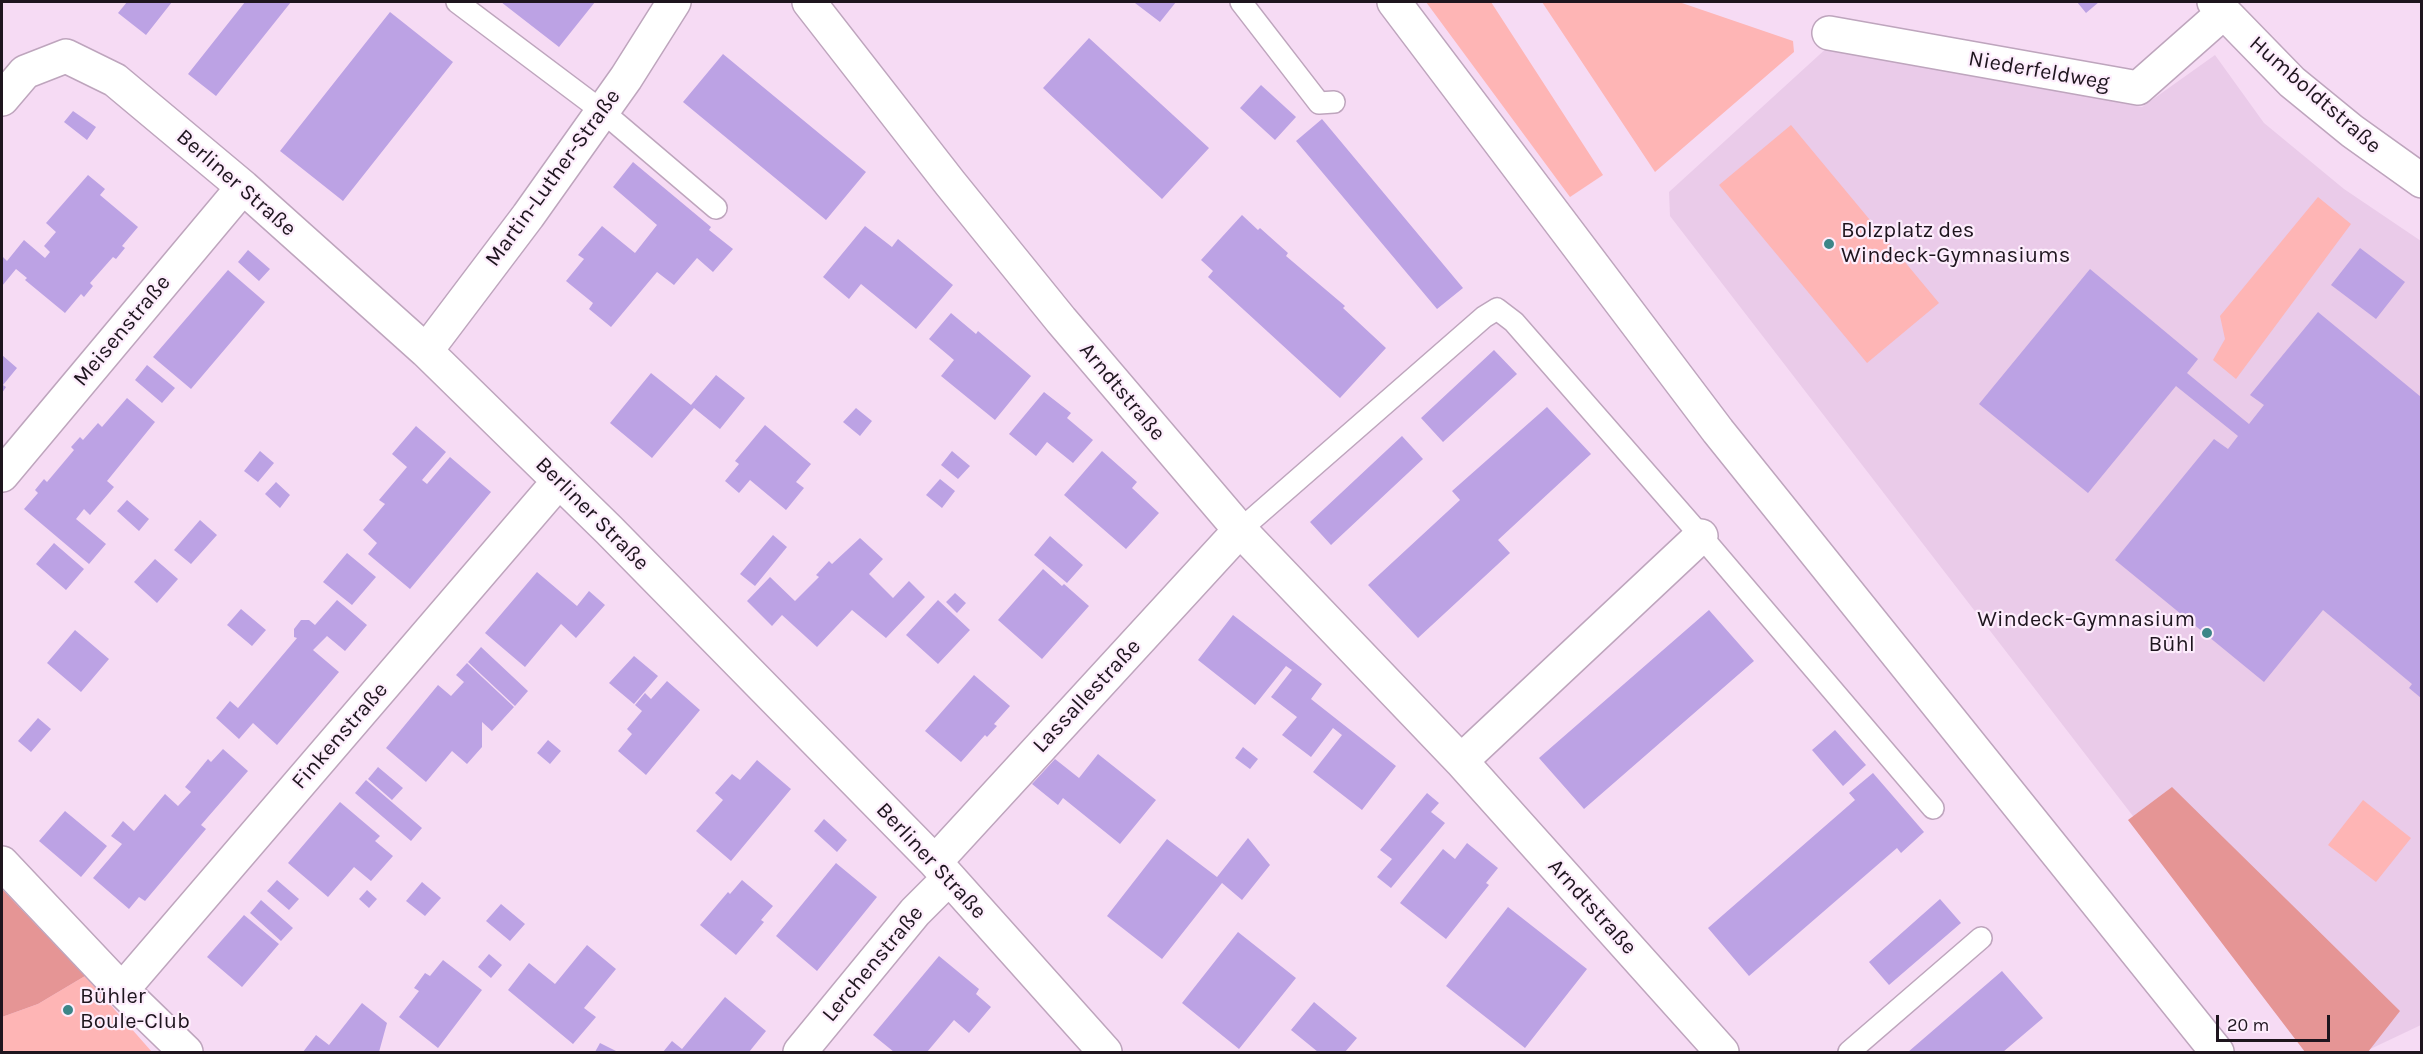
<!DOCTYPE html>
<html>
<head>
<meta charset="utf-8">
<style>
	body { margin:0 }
	#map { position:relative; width:2423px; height:1054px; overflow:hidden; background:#f6dbf4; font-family:Karla,sans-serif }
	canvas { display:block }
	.frame { position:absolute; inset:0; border:3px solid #1e151e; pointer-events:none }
	.scale { position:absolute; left:2216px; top:1015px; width:114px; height:27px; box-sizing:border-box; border:3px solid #1e151e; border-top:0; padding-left:8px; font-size:18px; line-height:21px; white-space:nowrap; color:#1e151e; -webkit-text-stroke:4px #fdedfc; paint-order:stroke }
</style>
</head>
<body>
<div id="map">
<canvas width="2423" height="1054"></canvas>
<div class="frame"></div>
<div class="scale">20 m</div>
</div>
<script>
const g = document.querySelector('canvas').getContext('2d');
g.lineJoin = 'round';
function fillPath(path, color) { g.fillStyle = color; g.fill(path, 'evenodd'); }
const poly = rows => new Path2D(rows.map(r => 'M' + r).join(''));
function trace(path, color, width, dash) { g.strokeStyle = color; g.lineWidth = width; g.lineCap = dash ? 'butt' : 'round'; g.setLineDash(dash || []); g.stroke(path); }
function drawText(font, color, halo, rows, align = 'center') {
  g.font = font + ' Karla,sans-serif'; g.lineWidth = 4.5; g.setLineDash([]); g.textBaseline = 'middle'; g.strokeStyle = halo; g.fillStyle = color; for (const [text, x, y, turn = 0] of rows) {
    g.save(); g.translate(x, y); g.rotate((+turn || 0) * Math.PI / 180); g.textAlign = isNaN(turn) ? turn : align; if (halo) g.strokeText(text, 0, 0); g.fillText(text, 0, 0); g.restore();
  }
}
fillPath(poly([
	[1830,45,2142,107,2215,55,2264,123,2344,189,2421,241,2421,1025,2364,1052,2315,1052,1670,216,1669,192]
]), '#eacbe9');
fillPath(poly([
	[1426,2,1491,2,1603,175,1570,197],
	[1542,2,1679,2,1793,41,1794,52,1655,172],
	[1791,125,1939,303,1867,363,1719,185],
	[2318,197,2351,224,2236,379,2213,360,2225,339,2220,316],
	[2363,800,2411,838,2376,882,2328,845],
	[85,976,152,1052,2,1052,2,1017,38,1004]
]), '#feb5b5');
fillPath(poly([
	[2172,787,2400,1011,2368,1052,2305,1052,2128,820],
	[2,889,85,976,38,1004,2,1017]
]), '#e59595');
fillPath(poly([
	[127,2,172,2,146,35,118,13],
	[245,2,291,2,216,96,188,74],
	[501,2,595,2,559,47],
	[1137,2,1176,2,1160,22,1135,3],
	[2077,2,2099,2,2086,13],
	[390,12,453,62,343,201,280,151],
	[1089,38,1209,148,1162,199,1043,88],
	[723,54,866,172,826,220,683,102],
	[1261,85,1296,117,1275,140,1240,108],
	[73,111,96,127,87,140,64,122],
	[1322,119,1463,288,1437,309,1296,141],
	[633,162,711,227,709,230,733,249,713,272,697,258,674,285,657,272,611,327,589,309,593,303,566,281,584,259,578,255,602,226,635,253,657,225,613,187],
	[88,175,105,189,100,195,138,227,122,246,125,248,116,259,113,257,90,283,93,286,84,297,81,294,65,313,25,280,27,278,16,269,2,286,2,256,7,261,24,240,45,258,50,252,44,246,56,232,46,223],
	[1242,215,1258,230,1260,228,1288,253,1286,256,1345,306,1343,308,1386,348,1340,398,1208,277,1213,271,1201,260],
	[865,226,892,247,898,239,953,285,916,329,861,284,849,299,823,277],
	[2360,248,2405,282,2376,319,2331,285],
	[248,250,270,269,259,281,238,262],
	[2090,269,2198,359,2187,373,2249,424,2264,405,2250,395,2318,312,2421,397,2421,698,2409,688,2412,684,2323,610,2264,682,2115,560,2214,439,2228,449,2238,436,2176,386,2088,493,1979,404],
	[228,270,265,302,191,389,153,357],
	[951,313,976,334,978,331,1031,376,995,420,941,376,954,360,929,339],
	[1494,350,1517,374,1443,442,1421,418],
	[2,355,17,368,3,385,6,387,2,393],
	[147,365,175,388,162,403,135,380],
	[651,373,691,405,716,375,745,398,720,429,694,408,652,458,610,423],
	[1044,392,1071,413,1067,418,1093,440,1073,463,1047,442,1036,456,1009,434],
	[127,398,155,422,107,481,114,487,90,515,84,509,76,519,106,544,89,564,24,509,38,493,35,490,44,479,47,482,74,450,71,447,80,437,83,440,98,423,102,427],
	[1547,407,1591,454,1498,540,1510,553,1418,638,1368,585,1460,500,1452,491],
	[856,408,872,421,860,436,843,422],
	[765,425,811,464,796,482,804,488,786,510,750,480,739,493,725,481,739,464,735,461],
	[416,426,446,452,422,480,427,484,450,457,491,492,410,589,368,554,377,543,363,530,385,504,379,500,407,467,392,454],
	[1402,436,1423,459,1331,545,1310,522],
	[260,451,274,463,258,482,244,471],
	[952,451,970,466,958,479,941,465],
	[1102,451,1137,482,1132,488,1159,513,1126,549,1064,495],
	[940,479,955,491,942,508,926,495],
	[276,482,290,495,280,508,265,494],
	[127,500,149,519,139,531,117,511],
	[200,520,217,535,191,564,174,550],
	[773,535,787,547,755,586,740,574],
	[1050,536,1083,565,1067,583,1034,555],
	[860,538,883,559,869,574,893,598,909,581,925,597,886,638,852,610,817,647,782,615,772,626,747,601,770,577,795,601,819,577,816,575,829,561,832,564],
	[54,543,84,569,66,590,36,564],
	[347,553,376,577,352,605,323,582],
	[155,559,178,579,157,603,134,582],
	[1043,569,1062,586,1064,584,1089,606,1042,659,998,620],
	[537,572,577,606,589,591,605,605,576,638,561,624,525,667,485,633],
	[955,593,966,603,957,613,946,602],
	[337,600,367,625,345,651,327,636,313,650,339,672,277,745,253,723,239,739,216,718,230,701,238,708,297,638,294,637,294,629,301,620,309,620,315,625],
	[938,600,970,630,938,664,906,635],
	[241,609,266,630,252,646,227,625],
	[1709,610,1754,661,1584,809,1539,758],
	[1233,615,1322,684,1311,699,1396,766,1362,810,1313,772,1342,735,1333,728,1311,757,1282,735,1297,717,1271,697,1292,670,1286,666,1255,705,1198,660],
	[75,630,109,659,81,692,47,663],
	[481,647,528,691,515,706,468,662],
	[634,656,658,676,634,704,609,683],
	[467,663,514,707,492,731,482,722,482,747,467,764,452,751,426,782,386,748,438,685,451,696,464,682,456,675],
	[974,675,1010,706,994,724,997,726,987,737,985,735,961,762,925,731],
	[667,681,700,710,646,775,618,751,632,734,627,729,642,711,635,705,645,693,651,699],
	[38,718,51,729,31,752,18,741],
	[1835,730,1866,765,1843,786,1812,750],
	[548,740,561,751,550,764,537,753],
	[1243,747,1258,759,1250,769,1235,758],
	[223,749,248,771,201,825,206,829,145,901,139,897,129,909,93,878,122,844,111,836,123,821,134,831,165,794,178,806,191,792,185,787,208,759,211,762],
	[1098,754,1156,800,1120,844,1063,798,1058,805,1032,784,1055,759,1079,778],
	[757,760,791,789,731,861,696,831,723,800,715,793,732,774,740,780],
	[378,767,403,788,392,800,368,779],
	[1873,773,1924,832,1901,853,1897,848,1749,976,1708,928,1855,800,1849,793],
	[366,780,422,828,411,841,355,793],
	[1427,793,1439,803,1431,812,1445,823,1391,888,1377,877,1392,859,1380,850],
	[340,802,380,836,375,841,393,856,371,881,354,867,328,897,288,863],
	[65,811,107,846,81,877,39,841],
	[824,819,847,840,837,852,814,831],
	[1248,838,1270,865,1242,900,1222,883,1162,959,1107,916,1167,839,1217,877],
	[1467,843,1498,868,1486,883,1489,885,1446,939,1400,903,1443,849,1455,859],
	[836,863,877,897,817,971,776,936],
	[277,880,299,899,289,910,267,891],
	[742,880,773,906,761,920,764,922,736,955,700,925,728,892,730,894],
	[422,882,441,898,425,916,406,901],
	[367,890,377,899,369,908,359,899],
	[1940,899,1961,923,1889,985,1869,962],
	[261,900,293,928,281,941,250,913],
	[501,904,525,924,510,941,486,921],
	[1508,907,1587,969,1525,1048,1446,986],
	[244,915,279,944,242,987,207,957],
	[1238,932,1296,978,1239,1049,1182,1003],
	[587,945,616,969,584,1008,596,1017,573,1044,508,990,529,963,555,984],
	[489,954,502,965,491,978,478,967],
	[939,956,979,989,976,994,991,1007,969,1033,954,1020,927,1052,894,1052,873,1035],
	[443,960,482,990,438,1048,399,1017,419,991,414,988,425,973,430,976],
	[2002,971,2043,1018,2003,1052,1908,1052],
	[725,997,766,1031,749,1052,663,1052,672,1041,682,1049],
	[1314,1002,1357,1038,1345,1052,1318,1052,1291,1030],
	[362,1003,387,1023,379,1052,303,1052,316,1035,329,1045],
	[600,1043,618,1052,595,1052]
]), '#bca2e4');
const lane = poly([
	[457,2,602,111,716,208],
	[1241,2,1319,103,1334,102],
	[1240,530,1484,317,1497,309,1514,322,1701,536,1933,808],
	[1849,1052,1981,938]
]);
const street = poly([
	[809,2,950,183,1061,320,1240,530,1461,761,1722,1052],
	[2214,2,2292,82,2352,131,2422,181],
	[1829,33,2138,88,2223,13],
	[2,99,25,72,66,56,115,80,243,187,426,351,609,530,935,862,1105,1052],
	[426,351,528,216,626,78,674,2],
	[2,475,243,187],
	[1461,761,1701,536],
	[935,862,1240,530],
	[2,863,122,990,186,1052],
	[122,990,559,481],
	[800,1052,915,912,949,878]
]);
const secondary = poly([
	[1394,2,1718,431,2217,1052]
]);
trace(lane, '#bea5bd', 24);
trace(street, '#bea5bd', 36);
trace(secondary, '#bea5bd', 36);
trace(lane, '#fff', 21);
trace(street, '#fff', 33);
trace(secondary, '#fff', 33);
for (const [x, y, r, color] of [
	[1829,244,6,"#3d8688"],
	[2207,633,6,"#3d8688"],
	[68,1010,6,"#3d8688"]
]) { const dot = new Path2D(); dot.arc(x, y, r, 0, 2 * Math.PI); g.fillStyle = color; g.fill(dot); trace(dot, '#fdedfc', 2); }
drawText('22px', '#1e151e', '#fdedfc', [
	["Niederfeldweg",2039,71,10],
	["Humboldtstraße",2315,95,41],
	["Martin-Luther-Straße",553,178,-54],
	["Berliner Straße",236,183,41],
	["Meisenstraße",122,331,-50],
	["Arndtstraße",1122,392,50],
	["Berliner Straße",592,514,45],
	["Lassallestraße",1087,696,-47],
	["Finkenstraße",340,736,-49],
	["Berliner Straße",931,861,47],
	["Arndtstraße",1592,907,48],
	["Lerchenstraße",873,964,-50]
]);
drawText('22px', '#1e151e', '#fdedfc', [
	["Bolzplatz des",1841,231],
	["Windeck-Gymnasiums",1841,256],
	["Windeck-Gymnasium",2195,620,"right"],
	["Bühl",2195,645,"right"],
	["Bühler",80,997],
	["Boule-Club",80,1022]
], 'left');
</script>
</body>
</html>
